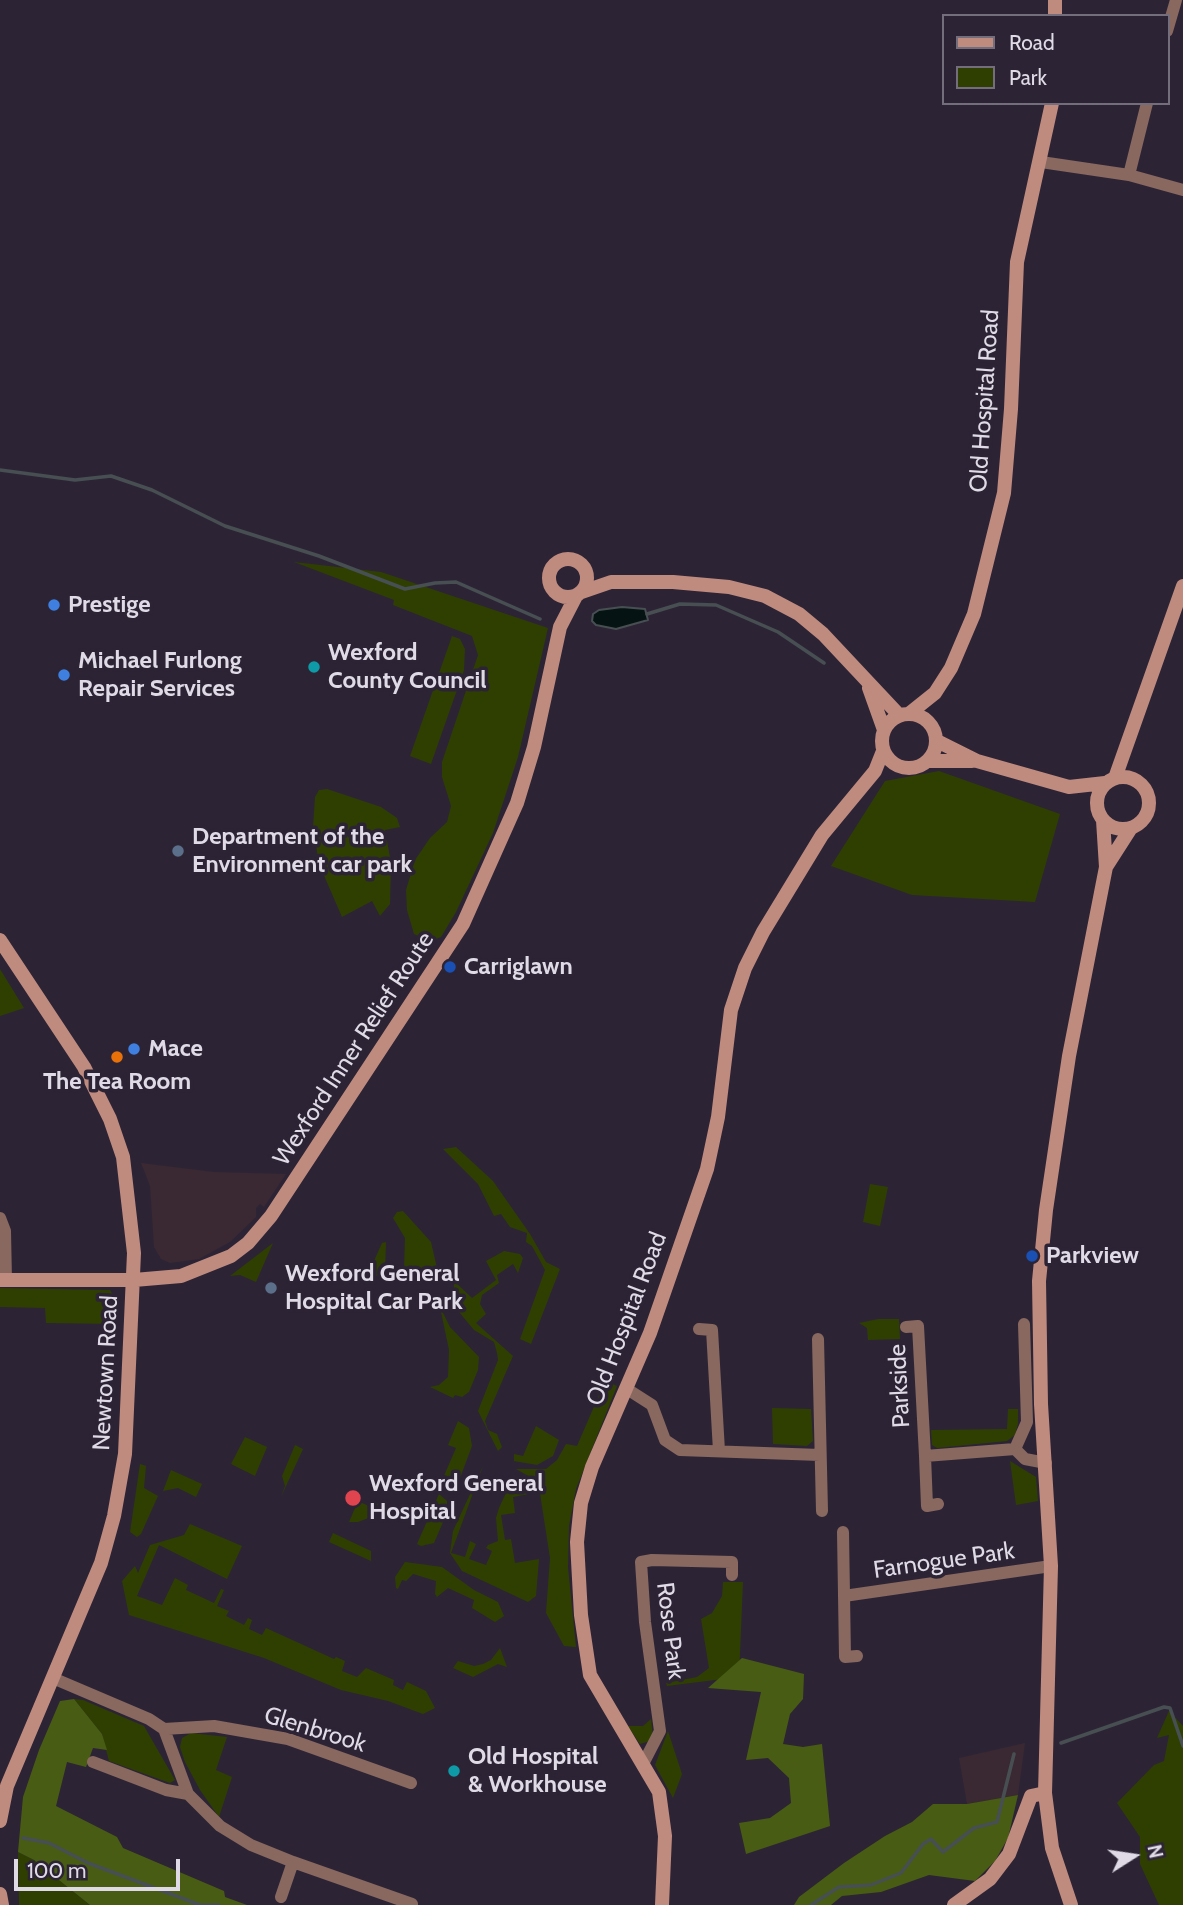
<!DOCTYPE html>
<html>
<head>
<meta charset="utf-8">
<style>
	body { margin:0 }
	#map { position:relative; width:1183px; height:1905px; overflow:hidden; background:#2c2435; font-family:Cabin,sans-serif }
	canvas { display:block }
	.legend { position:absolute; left:942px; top:14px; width:228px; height:91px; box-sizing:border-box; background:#2c2435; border:2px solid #746d7c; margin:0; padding:9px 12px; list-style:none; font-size:21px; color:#dfdae6 }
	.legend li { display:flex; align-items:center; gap:14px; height:35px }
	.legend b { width:35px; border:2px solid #746d7c }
	.north { position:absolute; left:1099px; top:1821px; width:70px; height:70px; -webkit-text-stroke:5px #2c2435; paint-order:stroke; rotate:78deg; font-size:19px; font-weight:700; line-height:28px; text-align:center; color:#dfdae6 }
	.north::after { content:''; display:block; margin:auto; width:24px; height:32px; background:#dfdae6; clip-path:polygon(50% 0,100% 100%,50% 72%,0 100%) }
	.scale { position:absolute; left:14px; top:1859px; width:166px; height:32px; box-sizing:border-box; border:4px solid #dfdae6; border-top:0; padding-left:9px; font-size:21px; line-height:24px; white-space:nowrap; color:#dfdae6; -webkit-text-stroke:5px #2c2435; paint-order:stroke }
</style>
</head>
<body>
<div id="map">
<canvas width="1183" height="1905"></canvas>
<ul class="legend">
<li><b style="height:9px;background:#c08b7f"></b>Road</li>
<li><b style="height:19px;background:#2f3f02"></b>Park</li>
</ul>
<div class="north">N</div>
<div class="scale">100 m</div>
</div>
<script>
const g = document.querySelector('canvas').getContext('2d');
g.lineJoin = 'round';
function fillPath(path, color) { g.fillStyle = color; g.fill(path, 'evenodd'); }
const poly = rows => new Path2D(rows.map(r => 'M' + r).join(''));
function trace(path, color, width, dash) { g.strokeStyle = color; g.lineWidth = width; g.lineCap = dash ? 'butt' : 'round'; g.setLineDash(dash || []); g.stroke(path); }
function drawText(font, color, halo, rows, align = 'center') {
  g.font = font + ' Cabin,sans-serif'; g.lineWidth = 7; g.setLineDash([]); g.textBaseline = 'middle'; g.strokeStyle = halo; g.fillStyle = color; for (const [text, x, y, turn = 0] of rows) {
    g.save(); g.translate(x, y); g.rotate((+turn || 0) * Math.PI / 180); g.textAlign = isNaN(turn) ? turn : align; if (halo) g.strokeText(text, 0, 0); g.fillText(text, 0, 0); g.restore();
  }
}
fillPath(poly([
	[141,1163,214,1172,286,1174,264,1207,260,1204,256,1208,256,1217,230,1242,199,1259,170,1263,161,1259,154,1247,150,1186],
	[1025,1743,1018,1795,967,1804,959,1758]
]), '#3a2933');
fillPath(poly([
	[294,562,381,572,548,628,518,757,493,833,456,912,441,937,430,941,414,934,407,910,406,890,415,860,430,838,447,822,451,806,442,777,442,762,478,655,472,636,393,605,394,600],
	[452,636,460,639,465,649,464,670,431,764,410,756],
	[939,771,1060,814,1035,902,912,895,831,866,885,781],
	[327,789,381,807,397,818,400,827,385,830,391,863,390,904,380,916,372,901,342,917,319,864,313,827,315,797,319,790],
	[0,969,24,1008,0,1016],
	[456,1147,493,1181,530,1234,546,1262,560,1269,531,1344,520,1339,545,1270,532,1246,526,1242,527,1233,510,1227,501,1214,494,1216,478,1184,443,1149],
	[870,1184,888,1187,880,1226,863,1222],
	[403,1211,431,1242,437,1268,434,1280,407,1283,412,1272,404,1269,405,1238,393,1218,397,1212],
	[386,1242,385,1271,375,1277,370,1270,382,1243],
	[273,1243,256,1282,240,1275,230,1276],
	[504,1251,520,1254,523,1258,518,1273,513,1264,497,1275,499,1283,482,1295,480,1304,486,1314,476,1323,513,1356,485,1421,488,1430,497,1434,502,1447,498,1451,478,1411,498,1360,497,1353,494,1342,474,1330,459,1312,454,1296,454,1281,472,1298,496,1280,486,1261],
	[0,1288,110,1290,118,1303,117,1324,46,1323,45,1308,0,1307],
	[440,1307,450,1327,479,1357,478,1370,469,1392,462,1397,455,1395,453,1398,430,1387,439,1385,448,1377,449,1350],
	[878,1319,899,1319,900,1339,868,1340,867,1328,859,1323],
	[598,1378,617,1386,576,1489,569,1526,568,1567,576,1647,564,1646,546,1613,550,1558,539,1487,532,1478,516,1469,546,1469,557,1460,566,1444,577,1446,602,1388,595,1384],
	[772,1408,811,1409,813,1441,807,1446,773,1444],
	[1008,1409,1018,1409,1018,1424,1015,1435,1007,1441,937,1448,932,1445,931,1430,1007,1429],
	[458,1421,469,1428,472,1446,460,1478,455,1485,449,1487,443,1478,456,1448,448,1445],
	[536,1426,559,1440,553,1456,537,1465,514,1461,514,1454,523,1456],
	[245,1437,267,1447,255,1476,231,1464],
	[295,1445,303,1449,281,1497,285,1486,282,1476],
	[1010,1461,1036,1477,1038,1501,1016,1505],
	[140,1464,146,1466,144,1488,158,1496,141,1534,137,1537,130,1532],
	[483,1466,451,1553,465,1557,470,1541,476,1544,469,1559,486,1565,492,1551,486,1548,488,1545,498,1541,496,1518,499,1508,511,1482,521,1484,529,1494,513,1497,515,1513,501,1515,505,1540,511,1539,515,1563,539,1559,536,1596,528,1602,462,1571,450,1553,453,1531],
	[171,1470,202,1484,196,1497,178,1488,163,1491],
	[439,1494,447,1501,447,1513,434,1543,421,1546,417,1544],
	[358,1501,373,1508,379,1502,379,1514,358,1522,349,1522],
	[190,1524,242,1546,227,1579,159,1545,137,1596,162,1605,175,1578,188,1585,186,1590,214,1603,221,1589,224,1590,217,1606,229,1611,226,1616,244,1625,248,1618,252,1620,249,1629,262,1635,266,1628,334,1659,336,1657,345,1661,342,1671,357,1677,366,1668,394,1680,393,1685,403,1690,407,1682,426,1691,435,1708,423,1714,388,1701,341,1690,264,1658,129,1615,122,1581,135,1566,138,1573,150,1545,184,1535],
	[333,1533,371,1551,371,1561,329,1542],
	[405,1562,442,1567,474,1590,498,1602,504,1616,495,1622,472,1608,474,1600,448,1588,437,1597,435,1594,436,1581,413,1574,406,1581,402,1580,398,1589,396,1588,395,1577],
	[723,1582,743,1582,739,1677,667,1686,666,1683,697,1677,709,1668,701,1619,712,1613,722,1596],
	[500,1648,507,1667,498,1664,473,1677,453,1668,458,1661,474,1666,483,1664,491,1660],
	[74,1699,83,1700,144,1726,175,1780,170,1783,109,1761,102,1734],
	[1169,1711,1183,1726,1183,1905,1159,1905,1140,1864,1140,1837,1117,1803,1154,1765,1164,1761,1169,1735,1157,1738],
	[651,1719,653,1736,650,1741,640,1744,628,1726,643,1726],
	[668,1731,682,1774,673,1798,655,1765],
	[191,1733,227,1737,216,1770,232,1777,219,1817,200,1790,185,1762,180,1747,182,1738],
	[18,1852,34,1860,90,1905,19,1905]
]), '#2f3f02');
fillPath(poly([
	[742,1658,804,1674,803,1699,790,1714,783,1744,803,1747,822,1744,830,1826,746,1854,739,1823,770,1818,791,1803,789,1778,768,1758,746,1760,761,1692,708,1688],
	[74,1699,102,1734,107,1750,93,1748,86,1767,67,1762,56,1806,117,1837,123,1848,224,1891,225,1897,247,1905,90,1905,34,1860,18,1852,23,1797,39,1750,60,1701],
	[1018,1795,1008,1838,995,1861,975,1881,929,1875,881,1892,842,1896,831,1905,794,1905,799,1897,844,1863,885,1836,912,1822,933,1804,967,1804]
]), '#485d13');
const water = poly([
	[622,607,645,609,648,620,616,629,596,625,592,621,593,614,599,610,622,607]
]);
fillPath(water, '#061313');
trace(water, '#474f52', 2);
trace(poly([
	[0,470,75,480,111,476,152,490,225,526,319,556,405,589,435,583,456,582,540,619],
	[647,614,680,604,716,605,778,632,824,663],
	[1061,1743,1164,1707,1170,1708,1183,1746],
	[23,1838,49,1843,88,1863,200,1905,219,1905],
	[811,1905,839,1887,871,1885,901,1873,923,1844,931,1839,943,1852,974,1828,997,1822,1014,1754]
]), '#474f52', 3.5);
trace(poly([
	[1167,31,1176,0],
	[1041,162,1129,175,1183,190],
	[1129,175,1147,103],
	[0,1218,5,1231,6,1280],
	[906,1327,918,1326,925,1456,1015,1449,1025,1459,1046,1463],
	[699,1329,712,1330,719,1451],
	[818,1339,822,1511],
	[627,1389,652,1405,665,1440,680,1450,820,1455],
	[1015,1449,1027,1422,1024,1324],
	[925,1456,927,1506,938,1504],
	[843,1532,845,1657,857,1656],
	[844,1596,1051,1566],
	[55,1679,149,1719,164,1729,214,1726,288,1739,411,1783],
	[164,1729,188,1794,220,1826,251,1845,293,1862,412,1904],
	[93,1762,166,1790,188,1794],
	[644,1762,660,1731,645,1622,641,1562,652,1560,732,1562,732,1575],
	[281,1897,293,1862]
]), '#896860', 12);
trace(poly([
	[1055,0,1055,16],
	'549 578a19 19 0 1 1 38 0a19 19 0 1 1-38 0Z',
	[582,592,611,582,673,582,729,587,765,596,799,614,823,634,899,715],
	[869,688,884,730],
	[910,713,935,693,951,668,974,614,1004,493,1011,409,1017,262,1052,103],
	'882 741a27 27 0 1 1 54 0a27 27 0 1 1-54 0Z',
	[937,741,977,761,1069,787,1105,783],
	[928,761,972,761],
	'1097 803a26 26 0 1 1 52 0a26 26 0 1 1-52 0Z',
	[1115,778,1183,586],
	[1106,867,1131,828],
	[0,940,84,1067,110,1119,123,1157,134,1253,125,1454,114,1516,101,1563,7,1786,0,1821],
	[0,1280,134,1280,181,1276,231,1256,248,1243,271,1216,463,924,517,803,534,747,560,627,576,596],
	[0,1894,2,1905],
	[662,1905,665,1836,659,1792,590,1675,581,1615,577,1542,581,1503,592,1467,650,1333,707,1169,718,1117,731,1010,745,968,763,932,822,835,875,771,883,751],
	[954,1905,990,1879,1009,1854,1031,1796,1045,1793],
	[1071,1905,1052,1848,1045,1793,1051,1566,1041,1404,1039,1281,1046,1210,1069,1056,1106,867,1103,820]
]), '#c08b7f', 14);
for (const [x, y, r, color] of [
	[54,605,7,"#3f7fe0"],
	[314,667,7,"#0f9aa8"],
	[64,675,7,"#3f7fe0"],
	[178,851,7,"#5c6f8a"],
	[450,967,7,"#1a4fb4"],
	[134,1049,7,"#3f7fe0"],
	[117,1057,7,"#e8710a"],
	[1032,1256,7,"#1a4fb4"],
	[271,1288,7,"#5c6f8a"],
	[353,1498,9,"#e0444e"],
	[454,1771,7,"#0f9aa8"]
]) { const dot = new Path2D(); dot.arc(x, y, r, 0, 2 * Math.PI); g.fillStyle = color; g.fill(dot); trace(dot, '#2c2435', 2.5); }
drawText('24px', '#dfdae6', '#2c2435', [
	["Old Hospital Road",985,401,-86],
	["Wexford Inner Relief Route",354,1049,-57],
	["Old Hospital Road",627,1319,-69],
	["Newtown Road",106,1373,-87],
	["Parkside",900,1386,-93],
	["Farnogue Park",944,1561,-8],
	["Rose Park",670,1631,83],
	["Glenbrook",315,1730,17]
]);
drawText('bold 24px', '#dfdae6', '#2c2435', [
	["Prestige",68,605],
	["Wexford",328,653],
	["County Council",328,681],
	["Michael Furlong",78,661],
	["Repair Services",78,689],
	["Department of the",192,837],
	["Environment car park",192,865],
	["Carriglawn",464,967],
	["Mace",148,1049],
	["The Tea Room",117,1082,"center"],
	["Parkview",1046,1256],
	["Wexford General",285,1274],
	["Hospital Car Park",285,1302],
	["Wexford General",369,1484],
	["Hospital",369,1512],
	["Old Hospital",468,1757],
	["& Workhouse",468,1785]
], 'left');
</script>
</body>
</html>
